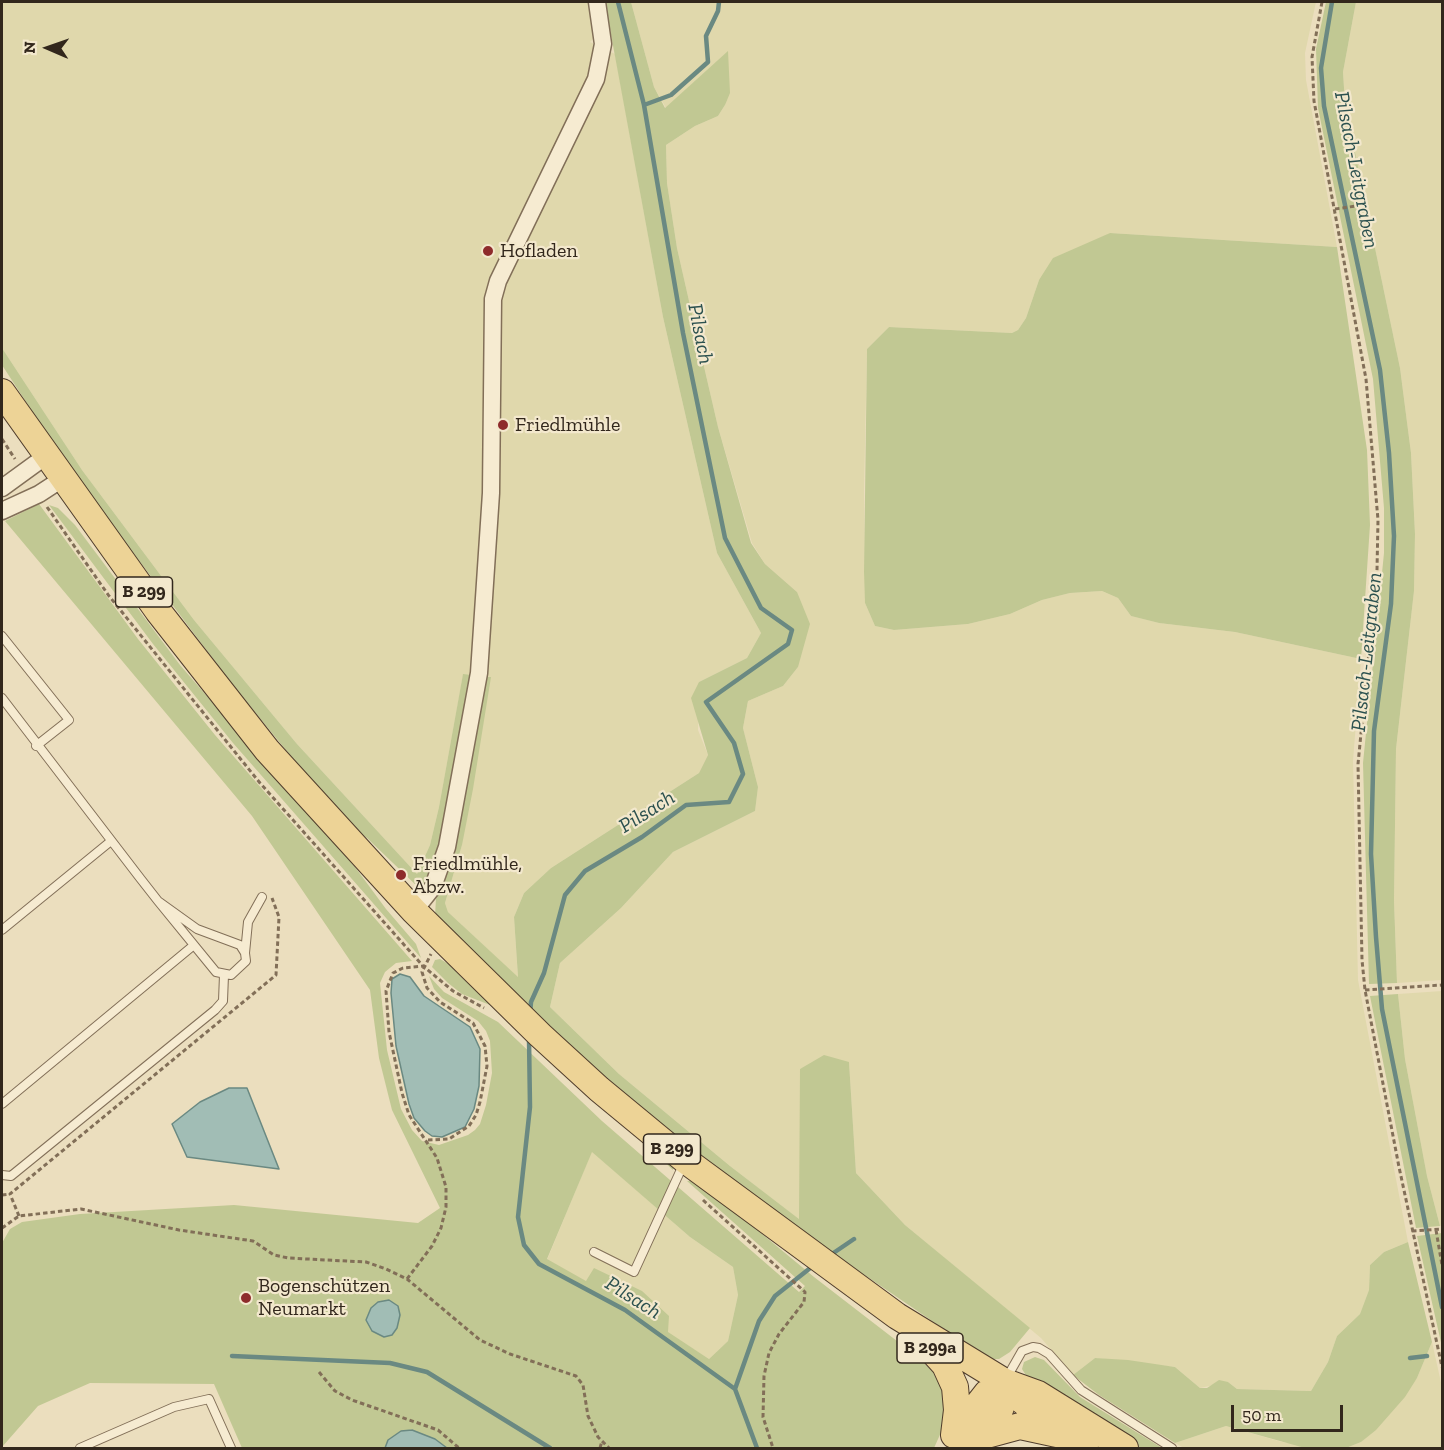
<!DOCTYPE html>
<html>
<head>
<meta charset="utf-8">
<style>
	body { margin:0 }
	#map { position:relative; width:1444px; height:1450px; overflow:hidden; background:#ebdebe; font-family:"Zilla Slab",serif }
	canvas { display:block }
	.frame { position:absolute; inset:0; border:3px solid #32271c; pointer-events:none }
	.north { position:absolute; left:18px; top:18px; width:60px; height:60px; -webkit-text-stroke:4px #f3e8cd; paint-order:stroke; rotate:272deg; font-size:16px; font-weight:700; line-height:24px; text-align:center; color:#32271c }
	.north::after { content:''; display:block; margin:auto; width:21px; height:27px; background:#32271c; clip-path:polygon(50% 0,100% 100%,50% 72%,0 100%) }
	.scale { position:absolute; left:1231px; top:1405px; width:112px; height:27px; box-sizing:border-box; border:3px solid #32271c; border-top:0; padding-left:8px; font-size:18px; line-height:21px; white-space:nowrap; color:#32271c; -webkit-text-stroke:4px #f3e8cd; paint-order:stroke }
</style>
</head>
<body>
<div id="map">
<canvas width="1444" height="1450"></canvas>
<div class="frame"></div>
<div class="north">N</div>
<div class="scale">50 m</div>
</div>
<script>
const g = document.querySelector('canvas').getContext('2d');
g.lineJoin = 'round';
function fillPath(path, color) { g.fillStyle = color; g.fill(path, 'evenodd'); }
const poly = rows => new Path2D(rows.map(r => 'M' + r).join(''));
function trace(path, color, width, dash) { g.strokeStyle = color; g.lineWidth = width; g.lineCap = dash ? 'butt' : 'round'; g.setLineDash(dash || []); g.stroke(path); }
function drawText(font, color, halo, rows, align = 'center') {
  g.font = font + ' "Zilla Slab",serif'; g.lineWidth = 4.5; g.setLineDash([]); g.textBaseline = 'middle'; g.strokeStyle = halo; g.fillStyle = color; for (const [text, x, y, turn = 0] of rows) {
    g.save(); g.translate(x, y); g.rotate((+turn || 0) * Math.PI / 180); g.textAlign = isNaN(turn) ? turn : align; if (halo) g.strokeText(text, 0, 0); g.fillText(text, 0, 0); g.restore();
  }
}
fillPath(poly([
	[2,2,591,2,595,37,590,42,615,54,663,317,717,553,761,633,747,658,699,682,698,730,708,755,699,773,551,868,524,893,514,917,518,978,448,912,445,903,462,845,471,675,463,675,439,807,430,845,417,874,297,744,194,620,82,470,2,348],
	[631,2,1316,2,1305,53,1306,80,1337,247,1110,233,1039,280,1026,318,1018,330,1012,333,889,327,867,349,864,490,865,603,875,626,894,630,968,624,1010,614,1042,600,1070,593,1102,591,1118,598,1131,616,1159,623,1235,632,1361,659,1353,761,1358,980,1408,1242,1384,1252,1370,1265,1369,1290,1360,1314,1337,1336,1328,1362,1311,1391,1237,1389,1228,1382,1200,1388,1175,1367,1095,1358,1073,1375,1041,1338,905,1225,856,1173,849,1062,800,1069,800,1220,730,1166,619,1074,550,1007,560,963,621,908,673,852,755,811,758,787,743,728,748,701,783,686,798,667,797,592,765,564,752,543,718,427,699,345,677,248,667,183,666,145,695,126,718,116,725,105,728,52,666,108,654,87],
	[1356,2,1442,2,1442,980,1397,983,1394,901,1396,749,1414,591,1415,534,1411,453,1400,368,1345,104,1343,72],
	[1442,991,1442,1225,1440,1226,1427,1176,1405,1059,1398,994],
	[592,1151,690,1237,733,1267,738,1295,728,1341,709,1359,587,1282,547,1260],
	[1432,1342,1442,1387,1442,1448,1346,1448,1361,1442,1417,1378],
	[1226,1426,1282,1442,1321,1448,1184,1448,1175,1443]
]), '#e0d8ac');
fillPath(poly([
	[605,2,631,2,654,87,665,108,728,51,730,93,725,105,718,116,695,126,666,145,667,183,677,248,699,345,718,427,751,543,765,564,797,592,810,624,798,667,783,686,748,701,743,728,758,787,755,811,673,852,621,908,560,963,550,1007,619,1074,730,1166,799,1219,800,1069,824,1055,849,1062,856,1173,905,1225,1030,1328,1010,1352,999,1359,993,1359,941,1327,797,1229,692,1150,576,1053,435,915,436,899,484,677,491,677,473,789,462,845,445,903,448,912,518,977,514,917,524,893,551,868,699,773,708,755,691,698,699,682,747,658,761,633,717,553,663,317],
	[1326,2,1356,2,1343,72,1345,104,1400,368,1411,453,1415,534,1414,591,1396,749,1394,901,1397,983,1369,984,1363,763,1384,553,1384,508,1373,379,1318,108,1316,49],
	[1110,233,1337,247,1367,450,1370,525,1361,659,1235,632,1159,623,1131,616,1118,598,1102,591,1070,593,1042,600,1010,614,968,624,894,630,875,626,865,603,864,572,867,349,889,327,1012,333,1018,330,1026,318,1039,280,1053,258],
	[2,348,82,470,194,620,297,744,417,874,430,845,439,807,463,674,471,675,443,842,425,886,420,889,367,838,347,825,232,684,67,465,2,365],
	[39,504,138,639,215,735,412,961,396,963,385,972,380,983,387,1050,401,1109,412,1130,422,1141,439,1145,468,1135,475,1130,480,1124,486,1105,492,1073,490,1041,486,1031,478,1021,442,998,434,989,429,976,444,992,498,1022,602,1121,799,1292,805,1286,687,1181,694,1181,703,1185,814,1277,919,1358,934,1373,943,1387,947,1419,934,1448,242,1448,214,1384,90,1383,38,1406,2,1447,2,1243,10,1229,22,1222,80,1214,234,1205,418,1223,440,1208,392,1110,379,1058,370,990,252,816,5,521],
	[592,1152,690,1237,733,1267,738,1295,728,1341,709,1359,668,1332,669,1316,642,1291,594,1268,586,1281,547,1259],
	[378,1302,400,1315,397,1328,392,1335,366,1320,371,1308],
	[49,505,58,508,75,525,180,665,355,867,386,909,416,944,421,958,233,743,153,644],
	[440,959,452,966,673,1165,673,1170,490,1005,462,994,448,983,432,967,435,960],
	[1398,994,1405,1059,1427,1176,1440,1226,1416,1228,1370,996],
	[1442,1233,1442,1347,1417,1236],
	[1408,1242,1432,1342,1417,1378,1405,1397,1376,1430,1361,1442,1346,1448,1305,1448,1226,1426,1175,1443,1099,1395,1073,1375,1095,1358,1128,1360,1175,1367,1200,1388,1207,1388,1219,1380,1228,1382,1237,1389,1311,1391,1328,1362,1337,1336,1360,1314,1369,1290,1370,1265,1384,1252],
	[1035,1357,1044,1360,1080,1397,1162,1448,1141,1448,1027,1377,1022,1369,1024,1362]
]), '#c1c893');
const water = poly([
	[400,974,410,977,424,996,470,1027,480,1049,479,1086,474,1109,465,1127,442,1137,432,1136,425,1131,414,1118,409,1104,396,1046,391,993,392,979,400,974],
	[229,1088,247,1088,279,1169,187,1157,172,1124,200,1102,229,1088],
	[389,1300,398,1306,400,1315,397,1328,392,1335,384,1337,372,1331,366,1320,371,1308,378,1302,389,1300],
	[412,1430,435,1439,447,1448,385,1448,388,1440,401,1431,412,1430]
]);
fillPath(water, '#a1bdb5');
trace(water, '#6a8982', 1.5);
trace(poly([
	[1332,2,1321,68,1324,106,1380,370,1389,453,1394,536,1391,604,1374,731,1371,854,1376,937,1382,1009,1442,1307],
	[644,105,671,95,708,62,706,36,718,11,719,2],
	[530,1014,531,1002,544,973,565,895,585,871,642,837,686,805,729,802,743,774,734,743,706,702,788,644,792,630,761,608,725,538,683,333,644,105,618,2],
	[529,1038,530,1107,518,1217,524,1245,539,1264,625,1310,735,1389,757,1448],
	[829,1256,854,1239],
	[232,1356,390,1363,427,1372,550,1448],
	[1410,1358,1427,1356],
	[735,1389,759,1321,775,1296,814,1265]
]), '#6a8982', 4.5);
const lane = poly([
	[2,636,69,720,36,746],
	[2,698,140,878,158,901,216,972,231,975,246,961,245,953,240,945,197,929,158,901],
	[2,930,111,841],
	[245,953,248,922,262,897],
	[2,1104,194,945],
	[2,1175,11,1176,215,1010,223,1001,224,975],
	[594,1252,634,1272,684,1163],
	[1006,1379,1022,1351,1033,1347,1039,1348,1049,1354,1081,1390,1172,1448],
	[80,1448,174,1407,209,1399,231,1448]
]);
const street = poly([
	[2,488,46,456],
	[2,511,39,494,62,479],
	[414,911,433,887,447,847,479,673,491,493,493,299,498,281,596,79,603,44,597,2]
]);
const primary = poly([
	[2,392,158,611,267,750,414,911,540,1035,599,1089,685,1160,897,1316,1005,1382,1038,1394,1125,1448],
	[923,1341,945,1365,955,1387,957,1410,954,1435],
	[1014,1394,1065,1436,1085,1448],
	[954,1435,987,1393,1005,1382],
	[983,1436,1020,1426,1057,1434],
	[969,1448,996,1420,1001,1407,1005,1382]
]);
trace(lane, '#826f58', 10);
trace(street, '#826f58', 19);
trace(primary, '#503d2c', 28);
trace(poly([
	[1322,2,1312,57,1314,101,1366,379,1378,520,1377,570,1358,764,1362,960,1365,990,1399,1167,1442,1367],
	[1335,209,1356,206],
	[2,439,15,459],
	[47,507,109,596,260,783,423,966,453,991,484,1008],
	[1365,990,1442,985],
	[428,1140,449,1139,469,1126,476,1115,480,1102,487,1066,485,1046,473,1023,440,1002,427,988,422,972,431,954],
	[2,1195,10,1194],
	[703,1200,805,1292,804,1302,779,1334,769,1353,764,1376,763,1417,773,1448],
	[19,1216,10,1194,276,975,279,917,272,898],
	[2,1228,19,1216,81,1209,179,1230,253,1241,274,1255,288,1258,366,1262,386,1269,407,1279,480,1340,510,1354,576,1376,583,1385,588,1416,598,1437,609,1448],
	[1436,1230,1442,1265],
	[1412,1231,1442,1229],
	[407,1279,432,1246,441,1228,446,1207,446,1187,437,1158,409,1115,402,1093,389,1032,386,991,393,973,403,968,423,966],
	[319,1372,335,1391,352,1400,438,1430,459,1448],
	[600,1448,602,1441]
]), '#826f58', 3, [4.5, 3]);
trace(lane, '#f6ebd1', 8);
trace(street, '#f6ebd1', 16);
trace(primary, '#edd396', 26);
for (const [x, y, r, color] of [
	[488,251,6,"#8e2b2b"],
	[503,425,6,"#8e2b2b"],
	[401,875,6,"#8e2b2b"],
	[246,1298,6,"#8e2b2b"]
]) { const dot = new Path2D(); dot.arc(x, y, r, 0, 2 * Math.PI); g.fillStyle = color; g.fill(dot); trace(dot, '#f3e8cd', 2); }
for (const [x, y, w] of [
	[144,592,57],
	[672,1149,57],
	[930,1348,66]
]) { const box = new Path2D(); box.roundRect(x - w / 2, y - 15, w, 30, 4.5); g.fillStyle = '#f3e8cd'; g.fill(box); trace(box, '#32271c', 1.5); }
drawText('bold 18px', '#32271c', null, [
	["B 299",144,592],
	["B 299",672,1149],
	["B 299a",930,1348]
]);
drawText('20px', '#32271c', '#f3e8cd', [
	["Hofladen",500,251],
	["Friedlmühle",515,425],
	["Friedlmühle,",413,864],
	["Abzw.",413,887],
	["Bogenschützen",258,1286],
	["Neumarkt",258,1309]
], 'left');
drawText('italic 21px', '#2c514f', '#f3e8cd', [
	["Pilsach-Leitgraben",1356,170,79],
	["Pilsach",700,334,79],
	["Pilsach-Leitgraben",1367,652,-84],
	["Pilsach",647,812,-32],
	["Pilsach",633,1298,32]
]);
</script>
</body>
</html>
